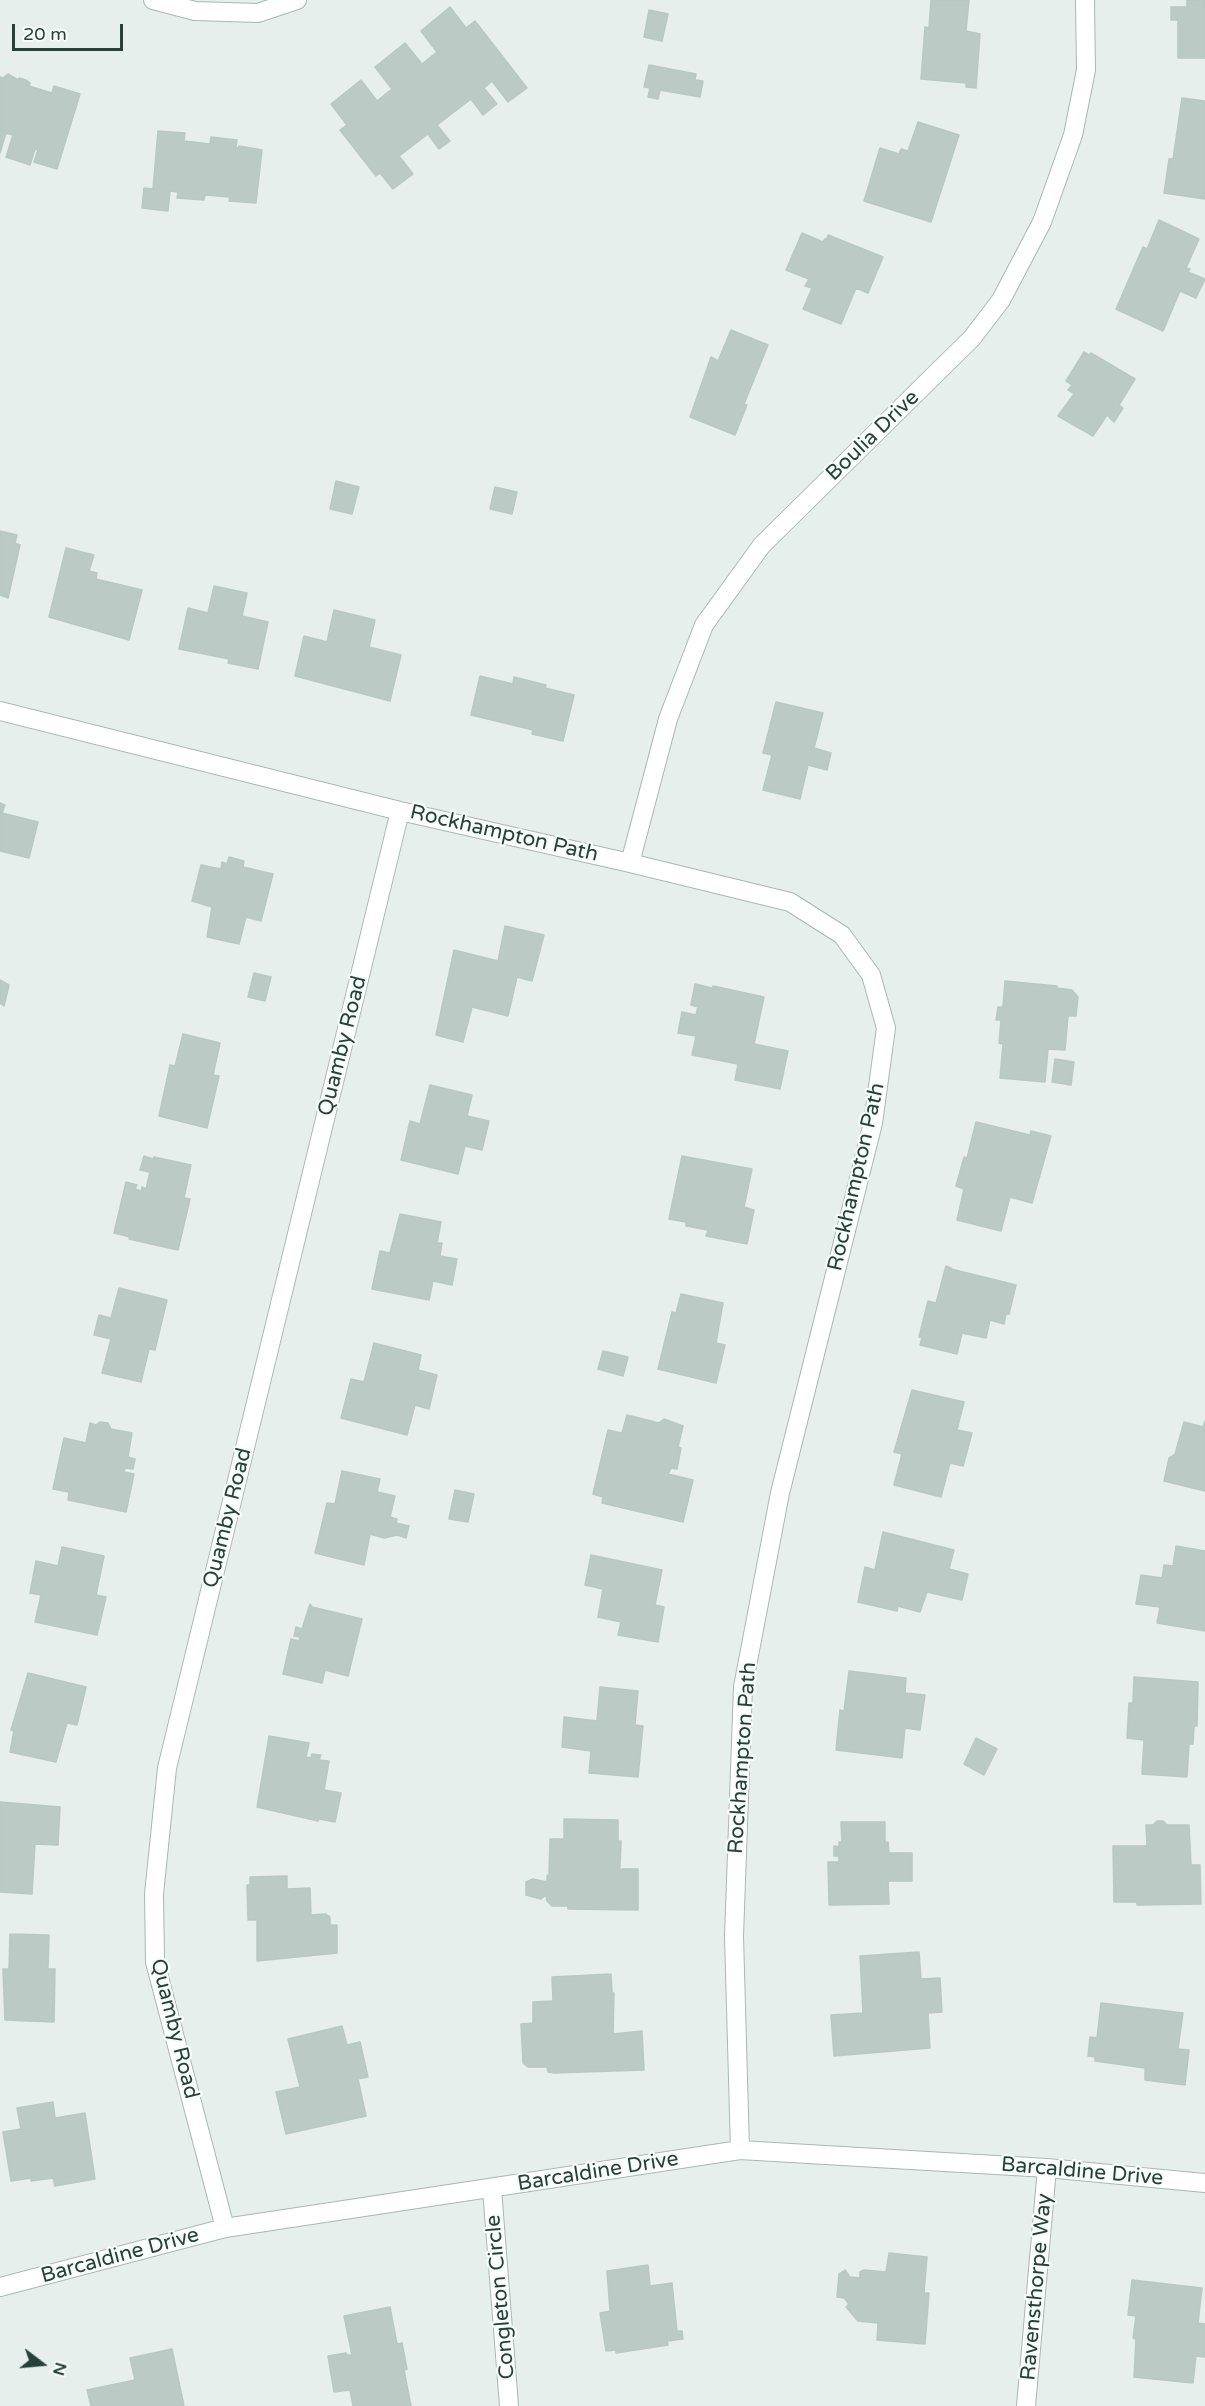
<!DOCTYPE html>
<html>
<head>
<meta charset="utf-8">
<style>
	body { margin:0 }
	#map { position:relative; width:1205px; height:2406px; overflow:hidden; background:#e6efeb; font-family:"Varela Round",sans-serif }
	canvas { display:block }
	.north { position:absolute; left:12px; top:2334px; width:60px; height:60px; -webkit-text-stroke:4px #f7fbf9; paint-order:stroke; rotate:106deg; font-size:16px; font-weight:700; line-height:24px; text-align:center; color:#24423a }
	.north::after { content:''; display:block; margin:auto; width:21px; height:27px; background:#24423a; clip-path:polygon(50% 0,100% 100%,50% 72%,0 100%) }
	.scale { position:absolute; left:12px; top:24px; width:111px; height:27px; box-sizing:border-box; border:3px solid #24423a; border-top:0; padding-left:8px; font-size:18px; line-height:21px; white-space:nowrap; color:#24423a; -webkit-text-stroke:4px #f7fbf9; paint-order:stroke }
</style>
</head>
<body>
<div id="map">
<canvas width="1205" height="2406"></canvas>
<div class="north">N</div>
<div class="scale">20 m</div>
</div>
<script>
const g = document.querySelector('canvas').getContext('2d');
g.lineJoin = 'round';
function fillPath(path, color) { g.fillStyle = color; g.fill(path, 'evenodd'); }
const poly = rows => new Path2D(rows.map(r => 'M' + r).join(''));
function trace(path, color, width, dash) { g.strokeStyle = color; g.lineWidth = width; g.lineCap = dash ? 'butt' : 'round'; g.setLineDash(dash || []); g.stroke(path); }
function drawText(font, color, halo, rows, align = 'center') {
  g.font = font + ' "Varela Round",sans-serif'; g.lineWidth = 4.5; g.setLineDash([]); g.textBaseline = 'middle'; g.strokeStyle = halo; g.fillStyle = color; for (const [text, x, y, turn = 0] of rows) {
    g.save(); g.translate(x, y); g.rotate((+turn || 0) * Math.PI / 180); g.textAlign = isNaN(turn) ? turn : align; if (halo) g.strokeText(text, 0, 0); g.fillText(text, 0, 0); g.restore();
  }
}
const building = poly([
	[931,0,969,0,966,31,980,34,976,88,966,87,966,83,921,79,925,27,929,28,931,0],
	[1187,0,1205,0,1205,58,1178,58,1178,20,1171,20,1171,7,1187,7,1187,0],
	[450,7,466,28,475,21,527,88,508,102,492,81,484,88,497,104,483,115,471,99,437,125,450,141,439,149,428,134,399,156,413,174,393,189,380,173,376,176,340,130,347,125,331,104,361,80,377,101,392,89,375,67,405,43,422,64,437,52,421,31,450,7],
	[649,10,668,14,662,41,644,37,649,10],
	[649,65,696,74,695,80,703,81,700,97,660,90,658,99,648,97,650,88,644,87,649,65],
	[8,74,18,80,19,78,26,80,30,83,29,86,52,93,54,86,80,94,57,169,34,162,38,150,35,149,30,165,6,157,13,135,6,133,0,153,0,77,3,78,8,74],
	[1182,98,1205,101,1205,199,1164,193,1169,159,1173,159,1182,98],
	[918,122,959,135,931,222,864,201,880,148,899,154,901,149,908,151,918,122],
	[158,131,185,133,184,141,210,144,211,137,237,140,236,147,239,148,239,146,262,150,256,203,229,201,230,197,205,195,204,200,177,198,178,192,170,191,168,211,142,208,144,188,153,189,158,131],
	[1159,220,1199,239,1186,268,1190,269,1188,272,1205,279,1196,298,1180,291,1163,331,1116,309,1143,247,1147,249,1159,220],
	[802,233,823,242,825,239,827,239,828,235,883,257,868,293,856,288,841,324,803,309,812,288,805,286,809,279,786,270,802,233],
	[731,330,768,345,744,404,747,405,735,435,690,417,711,357,718,361,731,330],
	[1084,352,1089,355,1091,353,1135,379,1119,405,1123,408,1114,422,1107,415,1093,436,1058,416,1074,394,1068,390,1072,385,1066,381,1084,352],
	[336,481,359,487,352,514,330,509,336,481],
	[495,487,517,492,512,514,490,509,495,487],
	[0,531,17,535,15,543,20,545,8,598,0,595,0,531],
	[66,548,94,555,89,571,97,573,96,579,142,590,129,640,49,617,66,548],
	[214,586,247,593,242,616,268,622,258,669,228,663,229,659,179,649,188,608,208,613,214,586],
	[334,610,375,620,369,647,401,655,390,701,295,676,304,636,327,642,334,610],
	[480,676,513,684,514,677,546,685,545,688,574,695,563,741,532,734,533,730,471,715,480,676],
	[776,702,823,713,814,748,831,753,827,770,808,765,800,799,763,790,772,755,763,753,776,702],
	[0,803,5,805,2,813,38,822,29,858,0,851,0,803],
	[229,857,244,861,243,867,273,874,261,921,246,917,239,944,207,937,212,907,192,901,201,865,221,869,222,862,227,864,229,857],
	[505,926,544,935,532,981,517,977,508,1016,472,1007,463,1042,436,1035,454,950,498,961,505,926],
	[254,973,271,977,265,1001,248,997,254,973],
	[0,980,9,985,4,1006,0,1003,0,980],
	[1005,981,1057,986,1057,988,1072,990,1078,997,1076,1016,1068,1016,1065,1050,1048,1049,1045,1082,1000,1078,1003,1044,999,1043,1001,1020,996,1020,998,1007,1003,1007,1005,981],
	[695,984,712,988,713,986,764,997,754,1044,788,1051,780,1089,735,1080,738,1064,692,1055,696,1036,678,1033,682,1012,696,1015,698,1007,691,1005,695,984],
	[183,1034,220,1043,213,1075,219,1076,207,1128,159,1116,170,1065,175,1066,183,1034],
	[1055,1059,1074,1062,1071,1085,1052,1082,1055,1059],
	[430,1085,472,1095,467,1116,489,1121,482,1150,465,1146,458,1174,401,1160,410,1121,420,1124,430,1085],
	[976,1122,1030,1135,1031,1131,1051,1136,1032,1203,1010,1197,1001,1231,957,1220,964,1189,956,1186,964,1157,967,1158,976,1122],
	[144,1156,153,1159,154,1157,191,1165,184,1198,190,1199,178,1250,129,1239,130,1237,114,1233,126,1182,137,1185,135,1189,141,1191,142,1187,146,1189,150,1172,140,1170,144,1156],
	[682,1156,752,1169,744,1207,754,1210,747,1244,706,1236,708,1230,686,1226,686,1222,669,1219,682,1156],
	[400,1214,441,1222,437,1243,442,1243,440,1256,457,1259,452,1285,433,1281,429,1300,372,1289,380,1251,390,1253,400,1214],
	[946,1266,951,1268,951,1269,1016,1285,1009,1314,1006,1314,1004,1324,990,1320,986,1338,962,1333,957,1354,920,1345,922,1338,919,1337,928,1301,936,1303,946,1266],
	[119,1288,167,1300,155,1350,149,1349,141,1382,102,1373,111,1339,94,1335,99,1315,111,1318,119,1288],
	[681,1294,723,1303,716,1343,725,1345,716,1383,658,1369,672,1312,676,1313,681,1294],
	[374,1343,421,1355,418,1370,437,1375,429,1409,415,1405,407,1435,341,1418,351,1379,364,1382,374,1343],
	[603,1351,628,1357,623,1376,598,1369,603,1351],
	[912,1390,964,1402,957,1430,972,1433,963,1466,950,1463,941,1497,894,1485,902,1454,894,1452,912,1390],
	[627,1415,659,1423,664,1419,683,1426,678,1447,681,1448,677,1469,671,1468,668,1474,693,1480,683,1522,602,1503,603,1497,593,1494,608,1430,622,1433,627,1415],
	[1205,1421,1205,1491,1164,1481,1169,1458,1175,1454,1184,1422,1203,1427,1205,1421],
	[100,1422,108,1423,111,1429,132,1433,128,1457,135,1459,133,1469,125,1468,124,1472,134,1474,126,1512,68,1500,69,1492,53,1489,64,1438,86,1443,90,1423,96,1425,100,1422],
	[342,1471,380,1479,377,1492,395,1496,390,1517,397,1519,396,1523,409,1526,406,1538,397,1535,384,1538,370,1534,364,1565,315,1553,327,1503,335,1504,342,1471],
	[455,1490,474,1494,468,1522,449,1519,455,1490],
	[883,1532,954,1550,949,1569,968,1574,962,1600,927,1592,920,1612,898,1606,897,1611,858,1602,865,1567,875,1570,883,1532],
	[1176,1546,1205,1551,1205,1631,1157,1623,1160,1607,1136,1604,1141,1575,1162,1578,1164,1565,1173,1566,1176,1546],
	[62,1547,104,1556,96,1595,106,1597,97,1635,35,1622,41,1595,30,1593,36,1561,58,1566,62,1547],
	[591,1555,662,1570,655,1605,664,1607,658,1642,618,1635,621,1622,598,1617,603,1589,585,1585,591,1555],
	[310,1604,312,1607,362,1619,348,1676,325,1670,322,1683,283,1674,291,1639,299,1641,300,1637,294,1636,296,1627,302,1629,310,1604],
	[849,1671,906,1678,905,1693,925,1695,920,1730,905,1728,902,1758,836,1750,840,1710,844,1711,849,1671],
	[28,1673,86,1687,77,1725,67,1723,56,1762,10,1752,14,1731,11,1730,28,1673],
	[1134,1677,1198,1682,1197,1726,1194,1726,1193,1744,1189,1744,1187,1777,1142,1774,1144,1740,1127,1738,1129,1703,1133,1703,1134,1677],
	[600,1687,638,1691,635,1725,643,1726,638,1777,589,1773,591,1751,562,1747,564,1717,597,1721,600,1687],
	[269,1736,309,1743,306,1757,311,1758,312,1754,321,1755,319,1760,329,1761,324,1790,341,1793,335,1822,319,1819,318,1821,257,1807,269,1736],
	[976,1738,997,1749,984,1775,964,1764,976,1738],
	[0,1802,60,1807,58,1845,35,1844,32,1894,0,1892,0,1802],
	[564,1819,618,1820,618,1841,621,1841,620,1867,618,1869,638,1869,638,1910,568,1909,568,1906,552,1906,547,1901,546,1895,541,1899,526,1895,526,1882,533,1879,547,1882,547,1876,549,1874,550,1839,564,1839,564,1819],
	[1157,1821,1163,1821,1167,1825,1189,1825,1191,1865,1200,1865,1201,1904,1137,1905,1137,1902,1114,1902,1113,1846,1147,1846,1146,1825,1153,1825,1157,1821],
	[841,1822,885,1822,885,1843,888,1842,889,1853,912,1853,912,1881,888,1881,889,1904,829,1905,828,1862,839,1862,839,1856,834,1856,834,1846,839,1847,839,1842,842,1842,841,1822],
	[287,1876,287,1889,310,1888,311,1915,326,1914,330,1917,330,1925,337,1925,337,1953,257,1961,257,1920,248,1920,247,1885,250,1885,250,1877,287,1876],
	[10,1934,49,1935,48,1969,55,1969,54,2022,5,2020,3,1969,9,1969,10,1934],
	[919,1952,921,1979,940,1978,942,2012,928,2013,930,2048,834,2056,831,2015,863,2013,860,1956,919,1952],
	[611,1974,612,1993,614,1993,613,2034,642,2031,644,2070,554,2073,548,2072,547,2067,528,2067,523,2063,521,2024,533,2023,533,2002,553,2001,552,1977,611,1974],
	[1101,2003,1183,2013,1178,2049,1189,2050,1185,2085,1145,2080,1145,2068,1095,2061,1095,2057,1088,2056,1090,2037,1097,2038,1101,2003],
	[342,2026,347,2045,360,2042,368,2077,358,2079,366,2116,286,2134,276,2092,300,2087,288,2039,342,2026],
	[53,2102,55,2118,85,2113,95,2179,55,2186,53,2178,31,2181,31,2178,11,2181,3,2132,21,2129,17,2108,53,2102],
	[889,2253,927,2257,924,2293,929,2293,925,2344,877,2340,878,2323,858,2321,846,2307,849,2304,844,2298,837,2297,839,2274,845,2270,850,2277,860,2278,860,2272,864,2270,886,2272,889,2253],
	[648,2265,650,2286,672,2283,677,2331,682,2331,683,2339,667,2341,668,2345,616,2353,616,2350,606,2351,600,2313,610,2311,607,2271,648,2265],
	[1132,2280,1202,2288,1198,2323,1205,2324,1205,2357,1196,2356,1193,2383,1134,2377,1136,2339,1133,2338,1136,2316,1128,2315,1132,2280],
	[390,2307,397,2344,402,2343,407,2369,404,2370,411,2406,353,2406,350,2390,334,2392,328,2356,346,2353,347,2355,352,2355,344,2316,390,2307],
	[172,2349,184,2406,91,2406,87,2390,135,2380,130,2358,172,2349]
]);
fillPath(building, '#bbcac4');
trace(building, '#b8c9c2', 1.5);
const minor = poly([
	[153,0,195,11,258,13,297,0],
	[0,711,400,811,630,863,790,902,842,935,871,975,886,1028,873,1123,780,1493,743,1687,734,1936,740,2150],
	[630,863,668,719,704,625,762,545,972,338,1001,300,1042,222,1073,135,1086,70,1085,0],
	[492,2189,509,2406],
	[225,2228,155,1962,154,1894,167,1768,400,811],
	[0,2287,225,2228,740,2150,1047,2168,1205,2183],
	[1026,2406,1047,2168]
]);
trace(minor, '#a8b8b2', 20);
trace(minor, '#fff', 18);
drawText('21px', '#24423a', '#f7fbf9', [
	["Boulia Drive",873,436,-44],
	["Rockhampton Path",504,834,13],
	["Quamby Road",343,1046,-76],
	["Rockhampton Path",857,1177,-77],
	["Quamby Road",228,1518,-76],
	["Rockhampton Path",743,1758,-86],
	["Quamby Road",174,2029,76],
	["Barcaldine Drive",598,2172,-9],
	["Barcaldine Drive",1082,2172,5],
	["Barcaldine Drive",120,2256,-15],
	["Ravensthorpe Way",1037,2287,-85],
	["Congleton Circle",501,2297,-95]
]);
</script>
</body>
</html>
